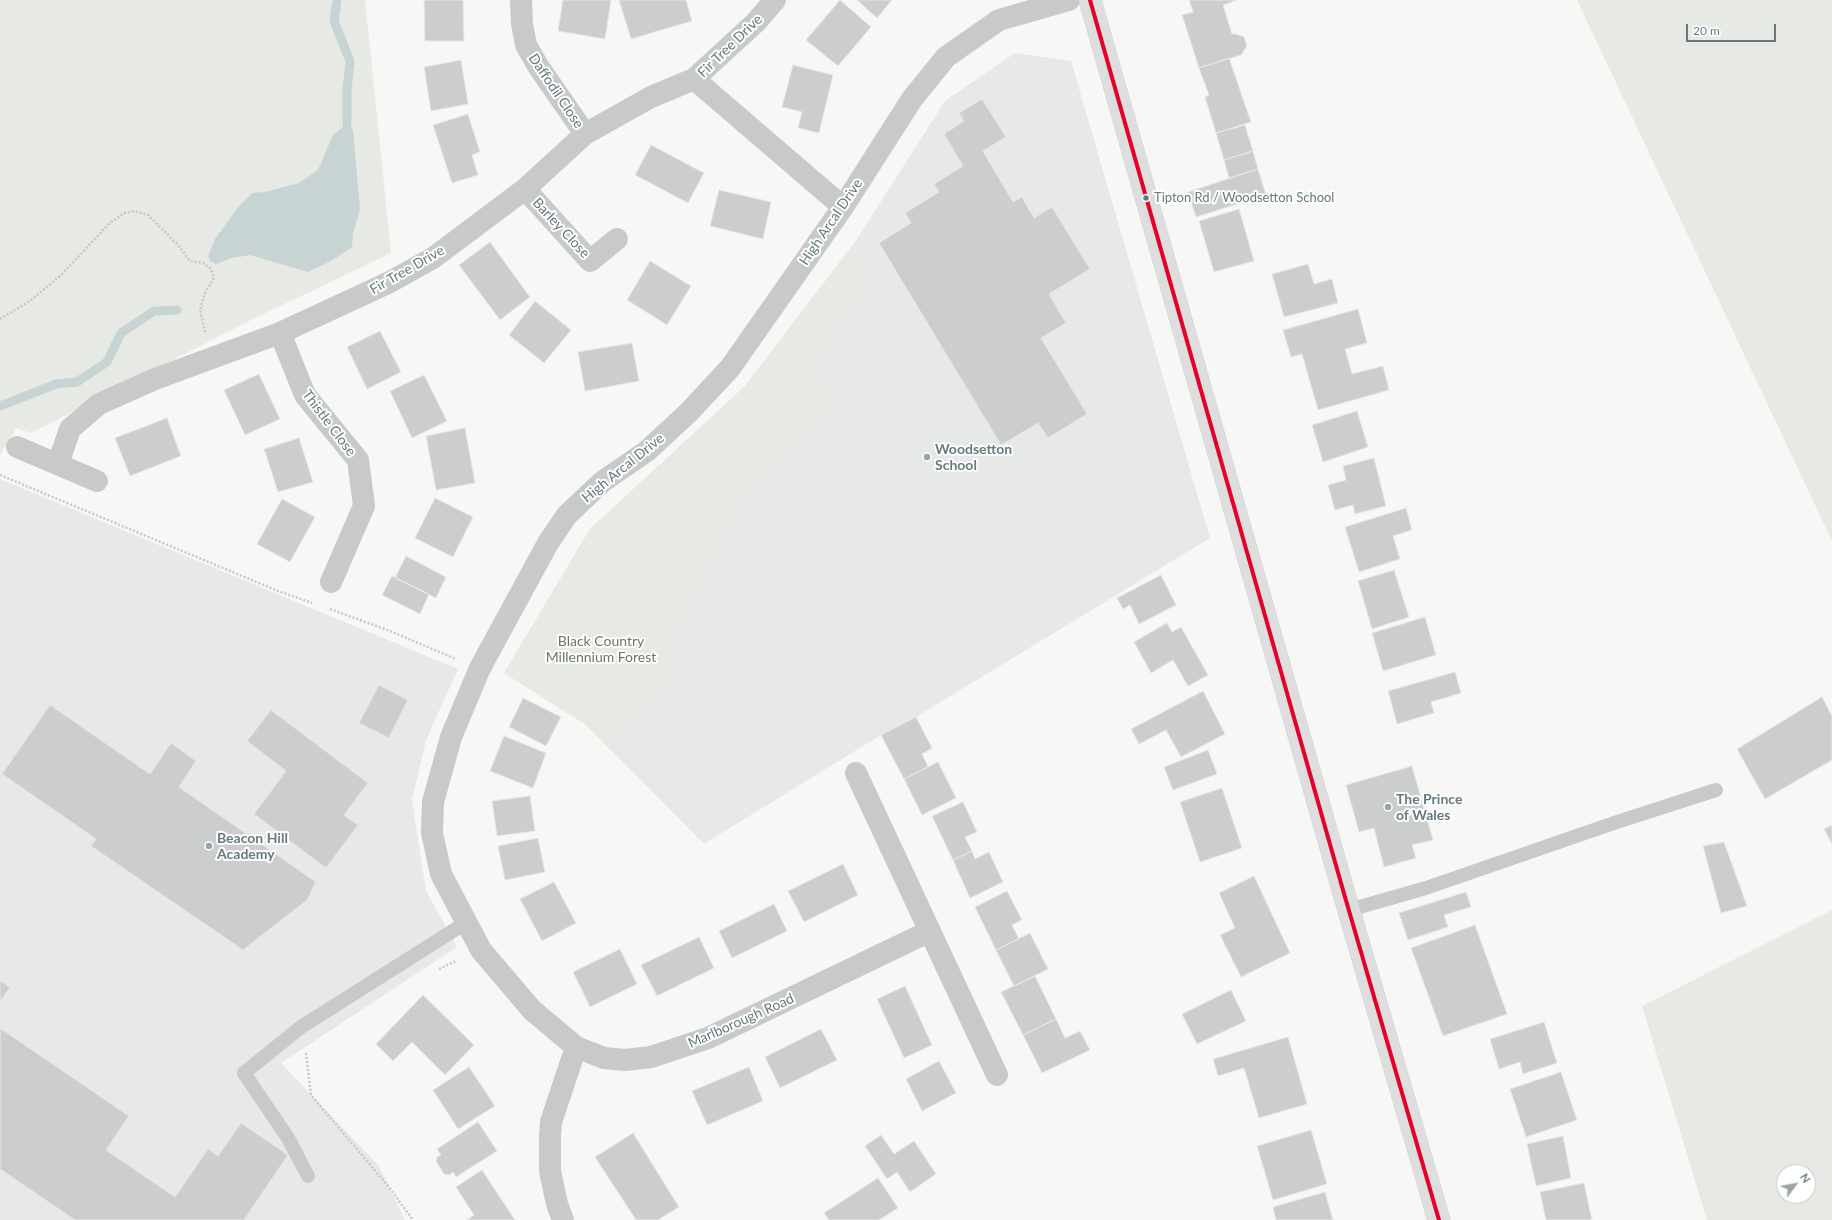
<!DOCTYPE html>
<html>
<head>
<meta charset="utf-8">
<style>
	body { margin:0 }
	#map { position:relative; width:1832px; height:1220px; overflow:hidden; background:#f7f7f6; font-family:Lato,sans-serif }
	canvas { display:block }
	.north { position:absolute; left:1776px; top:1164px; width:40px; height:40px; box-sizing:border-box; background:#fff; border:1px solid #c1cacc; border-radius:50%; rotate:58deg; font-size:11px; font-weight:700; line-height:16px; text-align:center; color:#657a7f }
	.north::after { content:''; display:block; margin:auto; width:14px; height:18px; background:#98a6a9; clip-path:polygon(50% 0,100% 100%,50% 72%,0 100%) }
	.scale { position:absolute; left:1686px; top:24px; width:90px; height:18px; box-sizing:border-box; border:2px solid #657a7f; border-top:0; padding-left:5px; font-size:12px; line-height:14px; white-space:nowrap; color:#657a7f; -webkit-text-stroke:3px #fff; paint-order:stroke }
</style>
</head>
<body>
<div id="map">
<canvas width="1832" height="1220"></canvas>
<div class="north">N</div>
<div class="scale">20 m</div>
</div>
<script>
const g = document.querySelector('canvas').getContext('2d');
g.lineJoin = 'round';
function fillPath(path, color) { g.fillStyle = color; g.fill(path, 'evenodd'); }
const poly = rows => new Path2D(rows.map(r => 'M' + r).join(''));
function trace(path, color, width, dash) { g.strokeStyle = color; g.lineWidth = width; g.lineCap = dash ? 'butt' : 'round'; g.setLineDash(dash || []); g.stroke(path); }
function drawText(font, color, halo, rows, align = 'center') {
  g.font = font + ' Lato,sans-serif'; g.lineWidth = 4; g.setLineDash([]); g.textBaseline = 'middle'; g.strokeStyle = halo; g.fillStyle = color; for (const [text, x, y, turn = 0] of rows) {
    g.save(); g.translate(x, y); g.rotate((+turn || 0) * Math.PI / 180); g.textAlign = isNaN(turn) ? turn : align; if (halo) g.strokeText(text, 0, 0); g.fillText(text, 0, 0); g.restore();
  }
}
fillPath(poly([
	[1015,53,1071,61,1210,538,916,717,881,735,704,844,585,724,504,673,590,529,745,386,855,242,945,101],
	[0,479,458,669,426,740,412,800,426,891,457,947,281,1063,379,1166,405,1220,0,1220]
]), '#e7e8e8');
fillPath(poly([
	[0,0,365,0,391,253,253,319,31,433,16,428,0,455],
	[1577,0,1832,0,1832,541],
	[855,242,874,283,823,353,828,418,750,485,720,557,673,632,673,682,611,751,585,724,504,673,590,529,745,386],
	[1832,910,1832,1220,1707,1220,1642,1006],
	[1784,1172,1808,1172,1808,1196,1784,1196]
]), '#e6e9e4');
fillPath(poly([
	[347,125,353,130,360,210,353,233,352,247,331,261,308,272,250,255,232,258,216,264,210,261,208,256,215,239,239,206,252,193,265,192,299,183,318,170,333,135,339,130]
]), '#c8d3d4');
trace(poly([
	[337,0,334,21,350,61,347,90,347,125],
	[0,406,56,384,77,382,107,362,121,333,154,311,177,310]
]), '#c8d3d4', 9);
const building = poly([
	[424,0,463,0,464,41,425,41,424,0],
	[563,0,611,0,605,39,558,31,563,0],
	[619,0,686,0,692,21,631,39,619,0],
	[840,0,871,27,838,66,806,40,840,0],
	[857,0,892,0,877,18,857,0],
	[1189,0,1237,0,1223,5,1232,34,1236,34,1244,37,1247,46,1241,55,1199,68,1182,15,1193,12,1189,0],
	[1229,58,1251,122,1216,133,1205,97,1209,95,1199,68,1229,58],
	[461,60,468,104,431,111,424,67,461,60],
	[793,65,833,75,819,133,798,128,802,112,782,107,793,65],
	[982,99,1006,137,983,151,1013,202,1022,197,1034,218,1052,207,1090,269,1049,294,1066,323,1041,338,1087,414,1048,438,1038,423,1001,445,879,243,911,223,905,213,939,192,934,184,963,166,944,134,964,121,959,113,982,99],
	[468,114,480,152,472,155,478,175,452,183,433,125,468,114],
	[1245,125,1253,151,1224,160,1216,133,1245,125],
	[651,145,704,173,688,203,635,175,651,145],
	[1253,151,1258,169,1229,178,1224,160,1253,151],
	[1258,169,1266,195,1196,217,1188,192,1258,169],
	[719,190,771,202,763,239,710,226,719,190],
	[1239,209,1254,261,1214,272,1199,221,1239,209],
	[490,242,530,297,500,320,459,265,490,242],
	[650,261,691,286,667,325,627,300,650,261],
	[1308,264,1314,284,1332,279,1338,303,1284,317,1272,274,1308,264],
	[535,301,571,330,544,363,509,335,535,301],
	[1358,309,1367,343,1345,349,1352,374,1383,366,1389,390,1318,410,1302,354,1291,357,1283,330,1358,309],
	[380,331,401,372,367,389,347,347,380,331],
	[632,343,639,381,585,391,578,352,632,343],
	[259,374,280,419,245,435,224,390,259,374],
	[424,375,447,421,412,438,390,391,424,375],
	[1357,411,1368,447,1323,462,1312,425,1357,411],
	[167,418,181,456,130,476,115,438,167,418],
	[465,428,475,483,436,490,426,436,465,428],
	[299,438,313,482,278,492,264,449,299,438],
	[1374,458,1386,506,1355,514,1353,505,1335,510,1328,485,1346,480,1343,466,1374,458],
	[435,498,473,517,453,557,415,538,435,498],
	[282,499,315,517,290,562,257,544,282,499],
	[1406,508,1412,530,1393,536,1400,559,1359,572,1345,527,1406,508],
	[406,556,446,577,436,598,395,578,406,556],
	[1394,570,1409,617,1372,629,1358,581,1394,570],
	[1161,575,1176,605,1139,624,1130,605,1123,609,1117,598,1161,575],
	[392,576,429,594,420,614,382,595,392,576],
	[1425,617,1436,655,1383,671,1372,633,1425,617],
	[1167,623,1172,632,1181,627,1208,675,1188,686,1173,660,1151,673,1134,642,1167,623],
	[1455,672,1461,693,1431,702,1434,713,1397,724,1388,691,1455,672],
	[379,685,408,700,389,738,359,723,379,685],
	[1203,691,1225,734,1181,757,1166,730,1139,744,1131,729,1203,691],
	[1822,697,1832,716,1832,760,1765,799,1737,749,1822,697],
	[523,698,561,717,546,746,509,727,523,698],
	[50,705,150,774,171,743,196,761,179,787,316,882,307,900,243,950,91,846,96,839,2,774,50,705],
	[271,710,368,783,344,815,358,825,326,868,254,814,286,771,247,741,271,710],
	[916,717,932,748,922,754,928,767,904,779,881,735,916,717],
	[504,736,546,753,533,788,490,771,504,736],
	[1208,750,1217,774,1173,790,1164,767,1208,750],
	[938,762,956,798,922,815,904,779,938,762],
	[1412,766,1433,840,1412,845,1416,858,1384,867,1374,828,1359,832,1346,785,1412,766],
	[1222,788,1242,848,1200,862,1180,802,1222,788],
	[530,796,535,831,497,836,492,801,530,796],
	[963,802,977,832,965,837,972,851,953,860,932,816,963,802],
	[1832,825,1832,844,1824,829,1832,825],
	[538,838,545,872,505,880,498,846,538,838],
	[1724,842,1747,906,1721,913,1703,846,1724,842],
	[972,851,975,859,989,852,1003,882,970,898,953,860,972,851],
	[843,864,858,895,804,922,788,891,843,864],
	[1254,876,1290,953,1241,977,1220,935,1235,928,1219,893,1254,876],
	[554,882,576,923,542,941,520,899,554,882],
	[1007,891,1022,920,1012,925,1019,939,996,950,975,907,1007,891],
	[1466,892,1471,907,1444,915,1448,927,1408,940,1399,913,1466,892],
	[774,904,787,931,732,958,719,931,774,904],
	[1475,925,1507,1014,1443,1036,1411,948,1475,925],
	[1030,933,1048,969,1014,986,996,950,1030,933],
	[699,937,714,968,657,996,641,965,699,937],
	[620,949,637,984,590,1007,573,972,620,949],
	[1035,976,1056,1019,1023,1035,1001,992,1035,976],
	[0,981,10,987,0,1002,0,981],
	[905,986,932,1045,904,1058,877,999,905,986],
	[1231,990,1246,1021,1197,1044,1182,1014,1231,990],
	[423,995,474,1045,445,1075,412,1042,393,1061,376,1044,423,995],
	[1056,1019,1065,1038,1080,1031,1090,1050,1042,1073,1023,1035,1056,1019],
	[1544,1022,1557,1063,1523,1074,1520,1062,1499,1069,1490,1039,1544,1022],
	[0,1028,129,1116,106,1150,175,1197,208,1149,218,1156,241,1123,288,1155,244,1220,75,1220,0,1169,0,1028],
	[821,1029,837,1060,780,1088,765,1057,821,1029],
	[1288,1037,1307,1104,1259,1118,1244,1068,1218,1076,1213,1059,1288,1037],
	[939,1061,956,1093,922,1111,906,1079,939,1061],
	[469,1067,495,1106,458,1129,433,1090,469,1067],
	[749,1067,763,1101,707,1125,692,1091,749,1067],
	[1561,1072,1577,1120,1526,1137,1510,1089,1561,1072],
	[478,1122,497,1151,456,1177,453,1172,449,1175,444,1174,436,1161,437,1157,441,1155,437,1149,478,1122],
	[1311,1130,1327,1184,1273,1200,1257,1146,1311,1130],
	[633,1133,679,1207,658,1220,636,1220,595,1157,633,1133],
	[881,1135,894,1154,914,1141,936,1174,910,1192,897,1172,887,1179,865,1146,881,1135],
	[1563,1136,1571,1178,1536,1186,1527,1144,1563,1136],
	[482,1170,515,1220,467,1220,474,1215,456,1187,482,1170],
	[878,1178,898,1208,879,1220,829,1220,824,1213,878,1178],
	[1584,1183,1592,1220,1546,1220,1540,1192,1584,1183],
	[1325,1192,1333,1220,1276,1220,1273,1207,1325,1192]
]);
fillPath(building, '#cccece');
trace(building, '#e6e6e6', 1);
const primary = poly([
	[1090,0,1345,897,1439,1220]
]);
trace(primary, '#d2d3d3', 23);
trace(poly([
	[0,319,30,301,61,275,109,224,124,213,135,211,148,215,178,245,190,261,203,263,211,269,214,278,205,293,200,310,205,332],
	[0,475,278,591,312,603],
	[330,609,390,631,456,659],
	[439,969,456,961],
	[306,1053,311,1095,389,1187,413,1220]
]), '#c6c7c8', 2.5, [2, 2]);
trace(poly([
	[1349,910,1426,888,1614,823,1716,790],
	[308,1176,288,1138,244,1073,301,1027,467,922]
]), '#c8caca', 14);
trace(poly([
	[521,0,522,24,526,45,538,66,585,134],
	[694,79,843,207],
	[525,189,590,261,617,239],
	[280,333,305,395,358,460,364,506,331,582],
	[17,447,97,481],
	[58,464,70,429,99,404,155,379,280,333,390,282,433,258,525,189,585,134,651,97,694,79,756,22,775,0],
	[856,773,997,1075],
	[576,1047,532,1010,481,950,441,874,432,833,433,802,451,737,480,668,548,543,567,515,602,482,647,451,689,412,730,368,843,207,912,99,946,57,999,20,1069,0],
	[563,1220,557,1204,550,1171,550,1136,551,1122,576,1047,604,1058,625,1060,651,1057,708,1038,930,931]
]), '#c8caca', 22);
trace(primary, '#dedede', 22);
trace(poly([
	[1090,0,1345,897,1439,1220]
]), '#e4002b', 4);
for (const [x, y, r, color] of [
	[1146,198,3.5,"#657a7f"],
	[927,457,4,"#98a6a9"],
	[1388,807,4,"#98a6a9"],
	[209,846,4,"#98a6a9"]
]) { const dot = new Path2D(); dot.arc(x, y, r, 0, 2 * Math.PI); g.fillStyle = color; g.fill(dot); trace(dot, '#fff', 1.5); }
drawText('13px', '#657a7f', '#fff', [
	["Tipton Rd / Woodsetton School",1154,198]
], 'left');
drawText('14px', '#657a7f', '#fff', [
	["Fir Tree Drive",730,46,-44],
	["Daffodil Close",556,91,56],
	["High Arcal Drive",831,222,-56],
	["Barley Close",561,228,47],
	["Fir Tree Drive",407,270,-30],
	["Thistle Close",329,423,53],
	["High Arcal Drive",623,468,-39],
	["Marlborough Road",741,1021,-24]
]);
drawText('bold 14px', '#657a7f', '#fff', [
	["Woodsetton",935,449],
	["School",935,465],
	["The Prince",1396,799],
	["of Wales",1396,815],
	["Beacon Hill",217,838],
	["Academy",217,854]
], 'left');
drawText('14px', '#6b7763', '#fff', [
	["Black Country",601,641],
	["Millennium Forest",601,657]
]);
</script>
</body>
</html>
